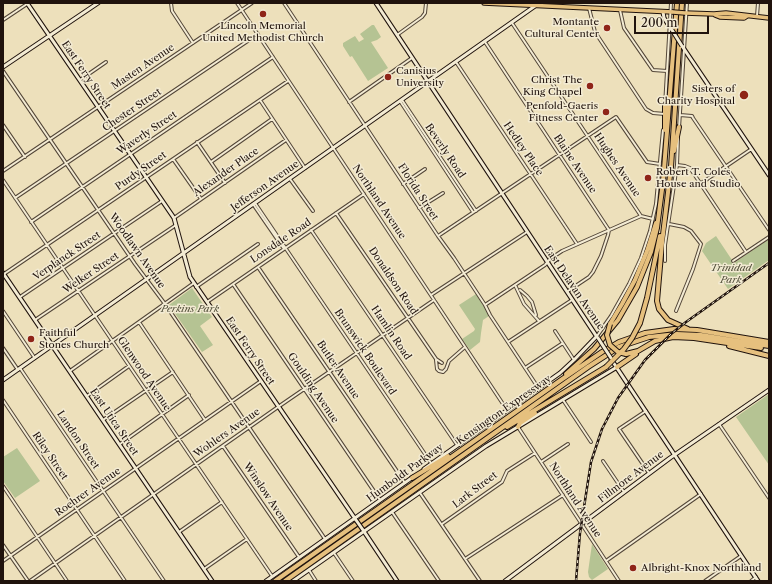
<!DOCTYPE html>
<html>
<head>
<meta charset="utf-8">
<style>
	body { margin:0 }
	#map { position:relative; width:772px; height:584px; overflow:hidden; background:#ede0bb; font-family:"Libre Caslon Text",serif }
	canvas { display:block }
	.frame { position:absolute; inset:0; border:4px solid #20130d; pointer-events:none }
	.scale { position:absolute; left:634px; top:16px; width:75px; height:18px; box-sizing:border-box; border:2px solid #20130d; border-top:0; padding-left:5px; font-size:12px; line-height:14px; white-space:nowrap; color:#20130d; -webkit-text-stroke:3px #f3ebd3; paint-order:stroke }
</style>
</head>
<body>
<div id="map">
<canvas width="772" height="584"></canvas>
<div class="frame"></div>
<div class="scale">200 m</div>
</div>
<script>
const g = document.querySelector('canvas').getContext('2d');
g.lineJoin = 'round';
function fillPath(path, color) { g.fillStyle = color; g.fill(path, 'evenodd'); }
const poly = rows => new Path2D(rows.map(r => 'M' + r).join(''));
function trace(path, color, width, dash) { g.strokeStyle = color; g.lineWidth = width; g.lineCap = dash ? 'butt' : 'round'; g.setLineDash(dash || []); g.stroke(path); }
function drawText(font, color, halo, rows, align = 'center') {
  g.font = font + ' "Libre Caslon Text",serif'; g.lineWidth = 3; g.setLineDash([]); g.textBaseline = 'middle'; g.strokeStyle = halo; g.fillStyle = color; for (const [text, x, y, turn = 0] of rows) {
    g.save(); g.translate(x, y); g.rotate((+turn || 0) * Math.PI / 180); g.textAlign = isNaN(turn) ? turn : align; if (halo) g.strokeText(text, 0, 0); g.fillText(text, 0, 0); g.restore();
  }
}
fillPath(poly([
	[372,25,374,25,381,37,377,40,371,42,388,68,368,81,352,56,350,57,343,46,343,43,355,36,359,42,364,39,360,34],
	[716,236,734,263,769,239,769,260,728,289,702,251,706,243],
	[192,288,212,317,200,326,213,345,202,352,169,305],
	[476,294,487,311,489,316,483,320,481,333,480,342,470,350,462,339,474,331,475,329,459,305],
	[769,394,769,465,736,417],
	[17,448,40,481,15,498,3,481,3,457],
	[592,544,608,569,592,580,589,577,588,572]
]), '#b5c393');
const street = poly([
	[171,3,172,11,193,43],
	[237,3,507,410],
	[284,3,438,236,454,258,485,305,490,315,539,389],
	[589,8,595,32,646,109,653,113,665,114],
	[620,10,624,28,653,70,667,71],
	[757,16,758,3],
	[3,20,27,4],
	[512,23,641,216],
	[397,35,422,17,425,13,426,3],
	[485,42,609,230,608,235,601,256,593,272,589,277,568,291],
	[456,62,577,244],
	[3,71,135,264,165,304,325,539],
	[80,80,106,62],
	[260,100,305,168],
	[402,100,476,211],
	[400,101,473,212],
	[349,102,412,58],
	[665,106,671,3],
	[680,115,692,116,693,118,769,230],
	[3,125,25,157],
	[679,128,687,3],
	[197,142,225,183],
	[173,159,201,199],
	[211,162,272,119],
	[677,165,685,166,690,168,746,252],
	[3,171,252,3],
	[290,179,313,211],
	[3,180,272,576],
	[403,184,425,169],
	[700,184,750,150,752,150],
	[15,198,258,34],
	[255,203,431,463],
	[253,204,284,249],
	[419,208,443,193],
	[336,213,436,359,442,363],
	[641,216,653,219],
	[174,218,286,140],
	[31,222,273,57],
	[669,224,684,227,691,231,701,244,693,269,676,311],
	[311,230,457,445],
	[438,236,616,117,647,162,660,164],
	[665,261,665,245,677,165,678,138],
	[733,261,769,237],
	[258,267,405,483],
	[4,274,288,81],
	[233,284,380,500],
	[515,285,524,304,539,321],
	[196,287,258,244],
	[520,290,527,296,532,302,536,315],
	[431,295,527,232],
	[20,297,162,201],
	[207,302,364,194],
	[485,305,545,265,550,259,562,251,641,216],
	[3,311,34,357],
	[35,320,176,225],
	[139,322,205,420],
	[555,331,574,360],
	[597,336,611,316,629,284,641,258,650,231,656,204,663,130],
	[508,342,572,300],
	[3,348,18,370],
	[436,360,437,369,439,371,443,372,446,369,449,361,465,347],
	[20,368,164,581],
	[525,368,563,343],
	[70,371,194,283],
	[87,396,129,366],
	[3,400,125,581],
	[563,400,591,442],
	[646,411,619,429,649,473],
	[103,420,173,372],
	[719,424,769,498],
	[518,427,619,581],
	[120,444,189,395],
	[223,446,299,557],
	[603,461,624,492],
	[541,462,568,444],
	[3,486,67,581],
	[420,493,480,581],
	[392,512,439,581],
	[442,524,502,482,507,471,535,453],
	[179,532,222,502],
	[3,545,28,581],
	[334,553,353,581],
	[465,559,563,495],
	[3,561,261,381],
	[606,561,701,494],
	[204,569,247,539],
	[309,570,316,581],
	[30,581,278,407,434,300],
	[705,581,741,556],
	[751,581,756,577]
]);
const secondary = poly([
	[27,3,174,218,190,277,356,520],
	[376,3,597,337],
	[663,12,664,18,672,30],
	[682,46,769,175],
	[3,67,98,3],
	[3,273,212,581],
	[611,359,758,581],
	[3,380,535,6],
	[424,469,560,373,574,360,597,336],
	[363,530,397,581],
	[266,581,413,477],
	[293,581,486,446,617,367],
	[505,581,670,458,769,390]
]);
const primary = poly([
	[484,3,673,12],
	[685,13,714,14,726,13,769,18],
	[715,15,720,17,744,18,747,16]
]);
const highway = poly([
	[682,3,671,167,662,243,657,301,659,309,668,320,688,329],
	[665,130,665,105],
	[674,151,679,127],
	[640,323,647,298,660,236],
	[610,324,622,304,635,280,647,251,656,223],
	[729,346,769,356],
	[626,354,638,351,655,341,673,337,694,338,761,348],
	[617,367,636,354],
	[566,374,594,349,618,320,637,287,651,252,657,228,663,182,677,3],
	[507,427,606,367],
	[518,427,520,423,535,413],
	[412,478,448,456],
	[275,581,561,380,602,352,619,342,645,333,674,329,697,330,769,342],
	[285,581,588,367,619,347,649,337,677,334,701,335,769,346]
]);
trace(street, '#534638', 4);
trace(secondary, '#20130d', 5);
trace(primary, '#20130d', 5.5);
trace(highway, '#20130d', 6);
trace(street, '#f3ebd3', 2);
trace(secondary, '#f3ebd3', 3);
trace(primary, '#e6c07e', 3.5);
trace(highway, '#e6c07e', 4);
const rail = poly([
	[576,581,580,533,591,462,602,429,618,398,645,360,671,334,686,322,769,263]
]);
trace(rail, '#20130d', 2.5);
trace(rail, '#f3ebd3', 1, [3]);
const secondaryBridge = poly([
	[672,30,682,46],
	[598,338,611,358],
	[356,520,363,530]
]);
const primaryBridge = poly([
	[673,12,685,13]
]);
const highwayBridge = poly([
	[610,324,607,335,610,345,618,352,626,354],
	[606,367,624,349,632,338,640,323]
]);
trace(secondaryBridge, '#20130d', 5, []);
trace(primaryBridge, '#20130d', 5.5, []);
trace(highwayBridge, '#20130d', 6, []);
trace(secondaryBridge, '#f3ebd3', 3);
trace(primaryBridge, '#e6c07e', 3.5);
trace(highwayBridge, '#e6c07e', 4);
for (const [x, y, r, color] of [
	[263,14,4,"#8f2418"],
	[607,28,4,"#8f2418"],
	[388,77,4,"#8f2418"],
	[590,86,4,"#8f2418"],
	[744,95,5,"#8f2418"],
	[606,112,4,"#8f2418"],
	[648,178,4,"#8f2418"],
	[31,339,4,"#8f2418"],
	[633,568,4,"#8f2418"]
]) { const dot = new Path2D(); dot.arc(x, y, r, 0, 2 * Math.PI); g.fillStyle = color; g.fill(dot); trace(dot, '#f3ebd3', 1.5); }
drawText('10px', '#20130d', '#f3ebd3', [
	["Montante",599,22],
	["Cultural Center",599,34],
	["Lincoln Memorial",263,26,"center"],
	["United Methodist Church",263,38,"center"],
	["Canisius",396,71,"left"],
	["University",396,83,"left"],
	["Christ The",582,80],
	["King Chapel",582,92],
	["Sisters of",735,89],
	["Charity Hospital",735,101],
	["Penfold-Gaeris",598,106],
	["Fitness Center",598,118],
	["Robert T. Coles",656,172,"left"],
	["House and Studio",656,184,"left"],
	["Faithful",39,333,"left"],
	["Stones Church",39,345,"left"],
	["Albright-Knox Northland",641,568,"left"]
], 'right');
drawText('10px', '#20130d', '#f3ebd3', [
	["Masten Avenue",143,67,-34],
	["East Ferry Street",86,75,56],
	["Chester Street",132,110,-34],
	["Waverly Street",147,133,-34],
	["Hedley Place",523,149,56],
	["Beverly Road",445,151,56],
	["Blaine Avenue",575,164,56],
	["Hughes Avenue",617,165,56],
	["Purdy Street",141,171,-35],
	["Alexander Place",226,172,-35],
	["Jefferson Avenue",265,186,-35],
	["Florida Street",418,192,57],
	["Northland Avenue",379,202,56],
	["Lonsdale Road",281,241,-34],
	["Woodlawn Avenue",137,251,55],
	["Verplanck Street",67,256,-34],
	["Welker Street",91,273,-34],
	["Donaldson Road",393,281,56],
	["East Delavan Avenue",574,288,56],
	["Hamlin Road",391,333,56],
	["East Ferry Street",250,351,56],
	["Brunswick Boulevard",365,352,56],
	["Butler Avenue",338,370,56],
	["Glenwood Avenue",144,374,56],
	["Goulding Avenue",313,388,56],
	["Kensington Expressway",504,410,-35],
	["East Utica Street",114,422,56],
	["Wohlers Avenue",227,433,-35],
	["Landon Street",78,440,56],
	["Riley Street",50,456,56],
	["Humboldt Parkway",405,473,-36],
	["Fillmore Avenue",631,477,-37],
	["Lark Street",475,490,-37],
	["Roehrer Avenue",88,492,-35],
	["Winslow Avenue",268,497,56],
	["Northland Avenue",575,500,57]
]);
drawText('italic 10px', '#54513c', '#f3ebd3', [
	["Trinidad",731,268],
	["Park",731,280],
	["Perkins Park",190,309]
]);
</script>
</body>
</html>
